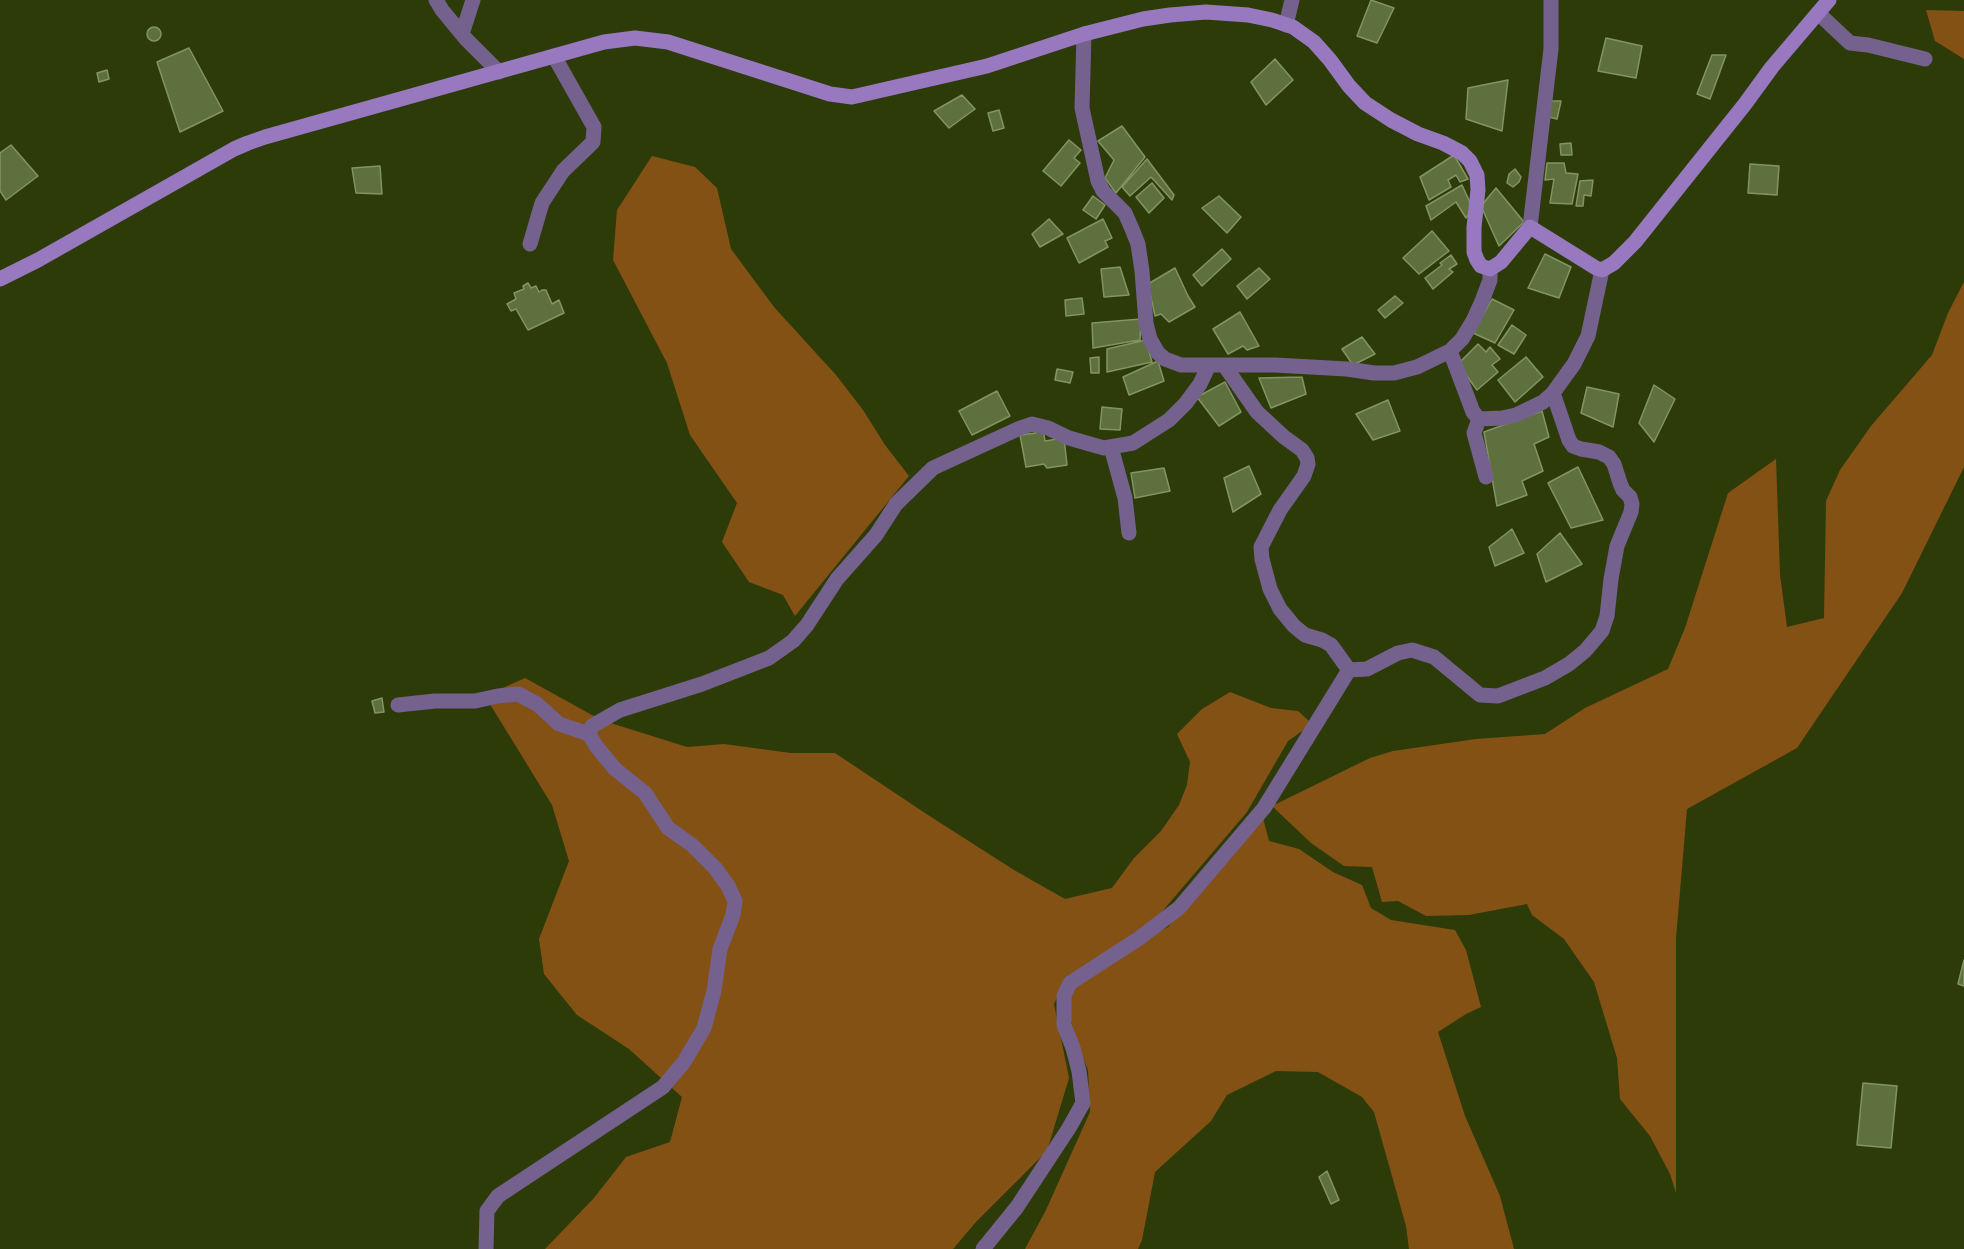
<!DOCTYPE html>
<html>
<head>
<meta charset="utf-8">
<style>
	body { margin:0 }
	canvas { display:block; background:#2d3b09 }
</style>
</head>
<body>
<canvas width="1964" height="1249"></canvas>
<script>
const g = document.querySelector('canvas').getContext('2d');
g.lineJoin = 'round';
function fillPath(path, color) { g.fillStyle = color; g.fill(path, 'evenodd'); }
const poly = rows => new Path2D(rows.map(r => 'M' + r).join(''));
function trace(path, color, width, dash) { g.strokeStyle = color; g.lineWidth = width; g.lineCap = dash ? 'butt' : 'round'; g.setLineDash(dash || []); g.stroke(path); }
fillPath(poly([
	[1926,10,1964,11,1964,59,1935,41],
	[652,156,695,167,717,188,731,249,774,307,836,375,863,410,885,445,909,476,795,616,783,595,749,582,722,542,737,503,690,435,667,363,613,260,617,210],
	[1964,282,1964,467,1902,593,1797,748,1687,809,1676,938,1676,1193,1670,1174,1650,1136,1620,1099,1617,1058,1594,982,1564,939,1532,915,1527,904,1469,915,1426,916,1398,901,1382,902,1372,867,1344,866,1311,843,1272,806,1370,758,1393,751,1476,739,1545,734,1585,708,1668,669,1685,628,1728,493,1776,459,1780,575,1787,627,1824,618,1826,501,1840,470,1871,426,1932,355,1948,313],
	[525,678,601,720,687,747,724,744,791,753,835,753,928,815,1014,870,1065,899,1112,888,1134,858,1161,831,1179,805,1187,785,1190,762,1177,734,1202,709,1230,692,1271,708,1298,711,1309,721,1305,729,1288,741,1247,812,1160,914,1063,984,1054,1004,1069,1078,1047,1151,976,1222,953,1249,545,1249,594,1198,626,1157,670,1142,682,1097,629,1049,577,1015,544,974,539,939,569,861,552,805,485,696],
	[1263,818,1269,841,1299,849,1333,872,1362,885,1371,908,1391,920,1455,930,1466,950,1481,1007,1466,1014,1438,1032,1465,1116,1500,1196,1514,1249,1409,1249,1406,1226,1374,1112,1362,1097,1318,1072,1276,1071,1227,1095,1211,1121,1155,1172,1142,1240,1138,1249,1025,1249,1046,1210,1090,1112,1088,1070,1076,1040,1069,1013,1071,988,1135,943,1168,927,1199,889]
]), '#845114');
const building = poly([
	[1371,0,1394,8,1377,43,1357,36,1371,0],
	'147 34a7 7 0 1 1 14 0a7 7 0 1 1-14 0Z',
	[1606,38,1642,46,1636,78,1598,71,1606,38],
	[189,48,223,111,180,132,157,62,189,48],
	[1712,55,1726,55,1710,99,1697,94,1712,55],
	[1275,59,1293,80,1266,105,1251,82,1275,59],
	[107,70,109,79,99,82,97,73,107,70],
	[1508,80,1502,131,1466,119,1468,88,1508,80],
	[962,95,975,109,949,128,934,111,962,95],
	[1549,101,1561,101,1557,119,1549,117,1549,101],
	[999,110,1004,128,993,131,988,113,999,110],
	[1122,126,1145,157,1116,193,1105,178,1114,160,1098,141,1122,126],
	[1069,140,1081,150,1074,158,1080,163,1061,186,1043,171,1069,140],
	[1571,143,1572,155,1561,155,1560,144,1571,143],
	[11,145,38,176,6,200,0,191,0,153,11,145],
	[1454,155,1468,179,1460,182,1456,175,1448,180,1451,187,1429,200,1420,177,1454,155],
	[1147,159,1174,195,1172,200,1151,177,1130,196,1122,187,1147,159],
	[1547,163,1564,163,1566,173,1578,174,1572,204,1550,203,1554,179,1545,180,1547,163],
	[1750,164,1779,166,1777,195,1748,193,1750,164],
	[380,166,382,194,356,193,352,168,380,166],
	[1515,169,1521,177,1519,182,1513,187,1507,183,1509,174,1515,169],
	[1593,180,1591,196,1584,195,1583,206,1576,206,1580,181,1593,180],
	[1152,183,1164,198,1149,213,1136,197,1152,183],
	[1462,185,1473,209,1466,218,1456,202,1431,220,1426,206,1462,185],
	[1496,188,1524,222,1499,246,1481,206,1496,188],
	[1093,196,1105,205,1096,219,1083,210,1093,196],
	[1219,196,1241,217,1227,233,1202,208,1219,196],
	[1049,219,1063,234,1040,247,1032,234,1049,219],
	[1103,219,1112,238,1105,241,1108,247,1079,263,1067,238,1103,219],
	[1432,231,1449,251,1419,274,1403,258,1432,231],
	[1222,249,1231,259,1202,286,1193,275,1222,249],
	[1545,254,1571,267,1559,298,1528,288,1545,254],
	[1451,255,1457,264,1449,269,1453,272,1433,289,1425,278,1442,265,1440,263,1451,255],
	[1120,267,1129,295,1104,297,1101,269,1120,267],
	[1175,268,1188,296,1195,307,1169,322,1161,314,1155,316,1148,284,1175,268],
	[1259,268,1270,279,1247,299,1237,286,1259,268],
	[528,283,531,288,536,286,539,292,542,290,546,290,552,304,559,300,564,313,528,330,516,309,511,311,507,304,516,299,514,293,524,289,523,286,528,283],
	[1395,296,1403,303,1385,318,1378,310,1395,296],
	[1082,298,1084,314,1066,316,1065,300,1082,298],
	[1492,299,1514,310,1495,343,1473,333,1492,299],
	[1240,312,1259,346,1247,350,1243,346,1228,354,1213,329,1240,312],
	[1141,319,1140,340,1093,348,1092,323,1141,319],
	[1512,325,1526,335,1514,354,1498,345,1512,325],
	[1362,337,1375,354,1353,365,1342,349,1362,337],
	[1146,340,1152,362,1107,372,1107,349,1146,340],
	[1478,344,1486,352,1490,347,1500,359,1492,365,1498,372,1477,390,1458,364,1478,344],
	[1099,357,1099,373,1091,373,1090,358,1099,357],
	[1526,357,1543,377,1515,402,1498,380,1526,357],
	[1158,361,1164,381,1129,395,1123,377,1158,361],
	[1057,369,1073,372,1070,383,1055,380,1057,369],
	[1302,377,1306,394,1271,408,1259,378,1302,377],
	[1225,382,1241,412,1219,426,1197,397,1225,382],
	[1654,385,1675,399,1654,442,1639,423,1654,385],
	[1587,387,1619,394,1613,427,1581,413,1587,387],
	[997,391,1010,416,972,435,959,411,997,391],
	[1388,400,1400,431,1373,440,1356,414,1388,400],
	[1102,407,1122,409,1120,430,1100,429,1102,407],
	[1542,411,1549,437,1534,444,1543,471,1522,481,1527,495,1497,506,1484,432,1542,411],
	[1043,429,1045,441,1064,438,1067,465,1047,468,1044,464,1026,467,1020,435,1036,433,1034,430,1043,429],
	[1249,466,1261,494,1233,512,1224,478,1249,466],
	[1578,467,1603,520,1571,528,1548,483,1578,467],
	[1164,468,1170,491,1135,498,1131,473,1164,468],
	[1512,529,1524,553,1495,566,1489,547,1512,529],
	[1560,533,1582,564,1546,582,1537,554,1560,533],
	[382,698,384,712,375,713,372,701,382,698],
	[1964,960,1964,986,1958,984,1964,960],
	[1863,1083,1897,1086,1891,1148,1857,1145,1863,1083],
	[1327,1171,1339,1200,1331,1204,1319,1177,1327,1171]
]);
fillPath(building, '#5f703f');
trace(building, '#819462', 1.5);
trace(poly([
	[436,0,442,10,466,39,499,72],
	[1818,13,1850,43,1868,45,1925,59],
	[1286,25,1292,0],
	[462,34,473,0],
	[1084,34,1082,108,1098,181,1103,191,1125,213,1132,229,1138,244,1142,271,1146,323,1150,339,1158,353,1165,359,1181,365,1275,365,1347,369,1374,373,1394,373,1417,367,1450,351,1462,339,1473,321,1482,301,1490,280,1490,269],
	[1530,227,1551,49,1551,0],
	[530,244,542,203,563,171,593,142,594,127,554,56],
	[1450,351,1473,412,1479,419,1502,418,1516,415,1543,402,1553,393],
	[1224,365,1257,412,1284,437,1302,450,1307,458,1308,464,1304,476,1280,510,1261,547,1262,559,1270,589,1280,609,1294,626,1305,635,1322,640,1331,645,1349,670],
	[1479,419,1474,433,1486,477],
	[1111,447,1125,498,1129,533],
	[398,705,435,701,475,701,498,696,518,694,537,704,559,724,589,734],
	[486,1249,487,1211,498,1196,663,1087,684,1062,704,1028,714,991,720,949,733,915,735,901,728,886,715,868,692,845,668,828,645,793,615,769,596,746,589,734,592,726,620,710,702,684,769,658,793,641,807,625,837,579,876,535,896,504,933,468,1020,428,1032,424,1048,428,1069,438,1104,448,1133,443,1169,420,1186,403,1200,384,1209,365],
	[983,1249,1017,1207,1069,1128,1083,1103,1079,1071,1073,1048,1064,1025,1064,996,1070,983,1138,939,1179,908,1264,808,1349,670,1367,669,1398,653,1412,650,1434,657,1480,695,1498,696,1545,678,1569,664,1585,651,1602,631,1607,616,1611,579,1617,546,1631,512,1632,504,1630,497,1623,490,1620,483,1614,464,1609,457,1599,452,1581,449,1573,446,1569,440,1553,393,1574,364,1588,336,1602,270]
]), '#74618d', 15);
trace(poly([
	[0,279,38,260,234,149,248,143,265,137,604,42,635,38,668,42,830,94,852,97,987,66,1084,34,1143,19,1170,15,1206,12,1248,15,1272,20,1293,27,1314,42,1330,60,1349,86,1365,103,1391,120,1418,134,1443,143,1462,153,1470,161,1477,175,1478,190,1474,227,1474,252,1477,260,1481,266,1490,269,1501,262,1530,227,1596,268,1602,270,1614,263,1635,242,1745,104,1772,67,1829,0]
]), '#9878be', 15);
</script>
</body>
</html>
